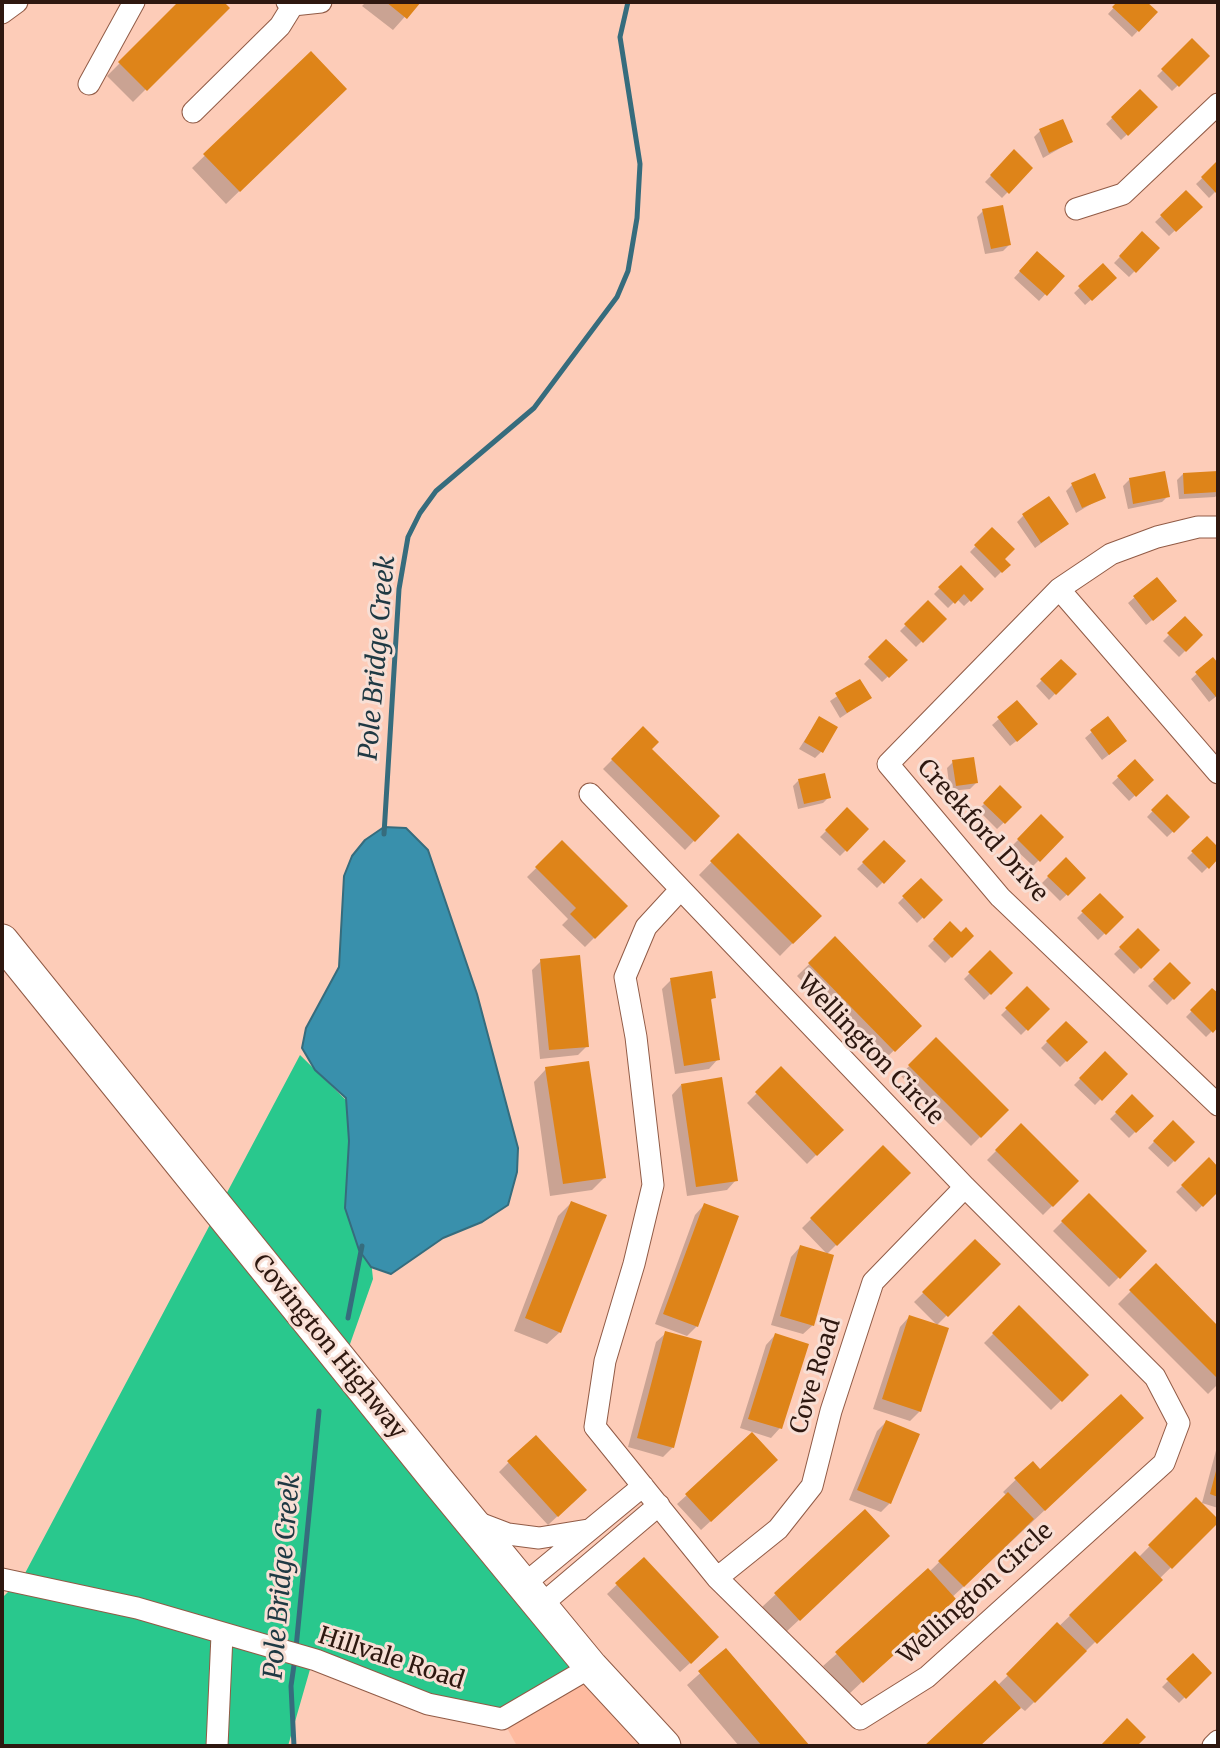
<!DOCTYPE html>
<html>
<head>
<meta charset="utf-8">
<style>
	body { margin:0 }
	#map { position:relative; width:1220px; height:1748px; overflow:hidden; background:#fdccb8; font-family:Merriweather,serif }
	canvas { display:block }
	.frame { position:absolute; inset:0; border:4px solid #2e1810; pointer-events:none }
</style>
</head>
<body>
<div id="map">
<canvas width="1220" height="1748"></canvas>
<div class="frame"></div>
</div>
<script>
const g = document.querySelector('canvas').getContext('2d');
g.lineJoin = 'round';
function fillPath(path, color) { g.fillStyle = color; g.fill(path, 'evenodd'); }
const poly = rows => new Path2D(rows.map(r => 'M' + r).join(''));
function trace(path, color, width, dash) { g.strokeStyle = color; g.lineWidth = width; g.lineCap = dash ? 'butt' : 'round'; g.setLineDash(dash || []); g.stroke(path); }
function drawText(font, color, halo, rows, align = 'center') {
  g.font = font + ' Merriweather,serif'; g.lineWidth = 6; g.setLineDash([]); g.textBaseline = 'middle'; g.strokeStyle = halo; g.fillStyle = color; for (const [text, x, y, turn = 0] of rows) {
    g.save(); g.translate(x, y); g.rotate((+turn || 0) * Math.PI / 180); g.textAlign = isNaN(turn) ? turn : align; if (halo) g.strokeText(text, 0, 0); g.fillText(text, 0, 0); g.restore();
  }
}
fillPath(poly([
	[576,1675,651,1746,517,1746,502,1719]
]), '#feba9f');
fillPath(poly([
	[300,1055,355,1109,373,1279,344,1361,580,1672,502,1719,313,1659,288,1746,2,1746,2,1598,23,1577]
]), '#29c88d');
const water = poly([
	[384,827,406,828,428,850,477,994,518,1148,517,1172,508,1205,482,1222,443,1238,391,1274,371,1267,359,1250,345,1208,349,1141,346,1098,315,1070,302,1048,306,1028,339,967,344,876,352,856,365,840,384,827]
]);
fillPath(water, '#3990ac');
trace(water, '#366c7d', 2);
fillPath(poly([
	[181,2,222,2,227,8,133,102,107,76],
	[366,2,418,2,393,30,362,6],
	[1119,2,1144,2,1156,12,1132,37,1108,14],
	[1192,41,1208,56,1172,91,1157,76],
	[311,53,345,89,226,204,192,168],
	[1140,91,1156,107,1121,140,1106,124],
	[1040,131,1071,142,1043,158,1034,137],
	[1014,152,1031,168,1002,198,985,182],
	[1218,163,1218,189,1209,198,1196,184],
	[1186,193,1200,207,1169,236,1155,222],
	[983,211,1009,245,1003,251,985,254,977,217],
	[1142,234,1157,248,1129,277,1114,263],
	[1037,253,1062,276,1039,301,1014,278],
	[1103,266,1115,278,1085,305,1074,293],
	[1218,473,1218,494,1215,497,1179,499,1177,480,1183,474],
	[1129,480,1168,496,1162,502,1128,509,1123,486],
	[1072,485,1103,497,1076,513,1066,491],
	[1023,516,1067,524,1035,548,1017,522],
	[992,529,1003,559,1008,565,995,578,970,552],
	[961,567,982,589,964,606,957,599,948,608,934,594],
	[1156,579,1168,607,1146,625,1128,603],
	[928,603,944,619,916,647,900,631],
	[1185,619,1201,635,1179,657,1163,641],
	[886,641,905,660,882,682,864,664],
	[1213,659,1218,665,1218,695,1209,702,1191,679],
	[1061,661,1074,674,1049,700,1036,686],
	[860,681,870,698,840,718,830,701],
	[1017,703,1030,730,1010,746,992,725],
	[819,718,821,752,815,758,799,749],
	[1107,719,1119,747,1102,760,1085,738],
	[643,729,650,749,718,816,685,850,603,769],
	[953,762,976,783,970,789,950,791,947,768],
	[1135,762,1151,780,1129,801,1112,783],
	[799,780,829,797,823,803,798,809,793,786],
	[1000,788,1020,807,997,829,978,810],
	[1167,796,1188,817,1167,837,1147,817],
	[847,810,867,829,840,856,820,837],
	[1041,817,1062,837,1033,866,1012,846],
	[738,835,819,916,780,956,699,875],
	[1207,838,1218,850,1218,857,1202,873,1187,858],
	[884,842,904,861,877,888,857,869],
	[562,843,626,906,585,947,562,925,568,919,527,877],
	[1066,859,1084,878,1060,901,1042,883],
	[921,880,941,900,917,923,898,903],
	[1100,895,1121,917,1098,940,1077,918],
	[950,924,961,934,972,936,945,963,928,946],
	[1138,931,1158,950,1134,974,1114,954],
	[835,939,919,1026,881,1063,797,976],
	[990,953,1011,973,984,1000,964,979],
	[541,961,587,1046,578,1055,540,1059,532,970],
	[1170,965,1189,983,1167,1005,1148,986],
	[671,980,714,997,709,1002,718,1059,709,1069,675,1074,662,989],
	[1027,989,1047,1009,1021,1035,1001,1015],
	[1212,990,1218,996,1218,1025,1206,1037,1186,1017],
	[1066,1023,1085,1042,1060,1067,1041,1048],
	[936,1040,1007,1110,971,1146,900,1075],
	[1105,1054,1125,1074,1095,1105,1074,1085],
	[546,1069,605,1177,592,1190,550,1196,534,1082],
	[781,1069,841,1130,807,1164,747,1103],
	[681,1085,736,1180,727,1190,687,1196,672,1095],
	[1132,1097,1151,1116,1129,1138,1110,1119],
	[1173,1122,1193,1142,1168,1167,1148,1148],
	[1021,1126,1077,1181,1043,1215,987,1160],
	[883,1148,908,1173,827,1254,802,1228],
	[1209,1160,1218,1169,1218,1189,1196,1212,1176,1192],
	[1089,1195,1145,1251,1109,1287,1053,1231],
	[571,1203,560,1332,547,1344,514,1331,558,1216],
	[704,1205,697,1326,687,1336,655,1324,695,1215],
	[975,1242,998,1264,937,1325,914,1302],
	[800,1247,813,1325,803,1334,771,1325,791,1257],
	[1156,1266,1218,1328,1218,1384,1208,1394,1118,1304],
	[1019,1308,1087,1375,1051,1410,984,1343],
	[909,1317,920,1411,910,1421,873,1409,900,1327],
	[666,1333,673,1447,663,1457,628,1447,656,1342],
	[775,1335,780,1428,771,1438,740,1428,766,1345],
	[886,1422,890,1503,881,1512,849,1500,877,1431],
	[1129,1431,849,1694,823,1666,929,1572,1007,1496,1003,1492,1032,1464,1040,1472],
	[1218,1443,1218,1508,1202,1503],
	[509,1462,575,1500,548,1525,499,1472],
	[766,1470,701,1530,677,1504,687,1495],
	[1196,1499,1218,1521,1025,1711,1020,1707,978,1746,927,1746,995,1682,998,1685,1135,1553,1139,1557],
	[865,1511,875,1549,786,1632,762,1607],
	[644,1559,708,1647,680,1672,607,1594],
	[726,1650,808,1746,739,1746,687,1685],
	[1193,1656,1209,1673,1179,1703,1162,1687]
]), '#0003');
trace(poly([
	[384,834,399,589,408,537,420,513,436,491,534,408,617,297,628,271,637,218,640,164,620,37,628,2],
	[348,1318,362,1246],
	[296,1648,319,1411],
	[294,1746,291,1686,295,1658]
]), '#366c7d', 5);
fillPath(poly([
	[178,2,224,2,230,8,147,91,118,62],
	[386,2,421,2,407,19],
	[1117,2,1147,2,1158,12,1139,32,1112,7],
	[1192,38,1210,56,1179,87,1161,69],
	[311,51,347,89,240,192,203,154],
	[1140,89,1158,107,1128,136,1111,117],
	[1063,119,1073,142,1049,153,1039,129],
	[1014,149,1033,168,1009,194,990,175],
	[1218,160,1218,191,1216,193,1201,177],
	[1186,190,1203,207,1176,232,1160,215],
	[1003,205,1011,245,991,249,982,209],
	[1142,231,1160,248,1136,273,1119,256],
	[1037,251,1065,276,1047,296,1019,271],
	[1103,263,1117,278,1092,301,1078,286],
	[1165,471,1170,497,1133,504,1129,478],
	[1218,471,1218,492,1184,494,1183,473],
	[1095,473,1106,498,1082,508,1071,483],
	[1049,496,1069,524,1041,543,1022,514],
	[992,527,1015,549,1005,559,1011,565,1002,573,974,545],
	[961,565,984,589,971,602,964,594,955,604,938,587],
	[1157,577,1177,601,1153,621,1133,596],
	[928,600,947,619,923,643,904,624],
	[1185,616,1203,635,1186,652,1167,633],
	[886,639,908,660,889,678,868,657],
	[1213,657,1218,663,1216,697,1195,672],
	[1061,659,1077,674,1056,695,1040,679],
	[860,679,872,698,847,713,835,693],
	[1017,700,1038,724,1017,742,997,717],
	[819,716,838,727,823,753,804,742],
	[1108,716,1127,741,1109,755,1090,730],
	[643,726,659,742,652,749,720,816,695,842,611,759],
	[974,757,978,783,956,786,952,760],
	[1135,759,1154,780,1136,797,1117,776],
	[825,773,831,798,804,804,798,779],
	[1000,785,1022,807,1005,824,983,803],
	[1167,794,1190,817,1174,833,1151,810],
	[847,807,869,829,847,852,825,830],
	[1041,814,1064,837,1040,862,1017,839],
	[738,833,822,916,793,944,710,861],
	[1207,836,1218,847,1218,859,1209,869,1191,851],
	[562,840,628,906,595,939,570,914,576,908,535,867],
	[884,840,906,861,884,884,862,862],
	[1066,857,1086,878,1068,896,1047,876],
	[921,878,943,900,924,919,902,896],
	[1100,893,1124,917,1106,935,1081,911],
	[950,921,961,932,966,927,974,936,952,958,933,939],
	[1138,928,1160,950,1141,969,1119,947],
	[835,936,922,1026,895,1052,808,963],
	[990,950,1013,973,991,995,968,972],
	[580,955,589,1047,549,1050,540,959],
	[1170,962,1191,983,1174,1000,1153,979],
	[712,971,716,998,711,999,720,1060,684,1066,670,978],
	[1027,986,1050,1009,1028,1031,1005,1008],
	[1212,988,1218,993,1218,1027,1213,1033,1190,1010],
	[1066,1021,1088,1042,1067,1062,1046,1041],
	[936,1037,1009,1110,981,1138,908,1065],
	[1105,1051,1128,1074,1102,1101,1079,1078],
	[589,1061,606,1178,563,1184,545,1067],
	[781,1066,844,1130,817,1156,755,1092],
	[722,1077,738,1181,696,1187,681,1084],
	[1132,1094,1154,1116,1136,1133,1115,1112],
	[1173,1120,1195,1142,1175,1162,1153,1141],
	[1021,1123,1079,1181,1053,1207,995,1150],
	[883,1145,911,1173,837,1246,810,1218],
	[1209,1157,1218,1167,1218,1192,1203,1207,1181,1185],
	[1089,1193,1147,1251,1120,1279,1061,1221],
	[571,1201,607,1215,561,1333,525,1318],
	[704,1203,739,1216,698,1327,663,1314],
	[975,1239,1001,1264,948,1317,922,1292],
	[800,1245,834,1255,814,1326,780,1316],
	[1156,1263,1218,1326,1218,1379,1129,1290],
	[1019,1305,1089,1375,1062,1402,992,1333],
	[909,1315,949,1328,921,1412,882,1399],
	[665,1331,702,1341,674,1448,637,1438],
	[775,1333,809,1344,782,1429,748,1419],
	[1121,1394,1144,1418,1045,1511,1014,1478,1033,1461,1040,1469],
	[886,1420,920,1434,891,1504,857,1490],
	[752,1432,778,1460,711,1522,685,1494],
	[536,1435,587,1490,558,1517,507,1461],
	[1217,1467,1218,1467,1218,1497,1210,1494],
	[1008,1492,1034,1519,964,1587,938,1561],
	[1196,1497,1218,1519,1218,1523,1172,1569,1148,1545],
	[865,1509,890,1536,800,1621,774,1593],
	[1135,1551,1163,1580,1097,1644,1069,1615],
	[644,1557,719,1637,691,1664,615,1583],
	[928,1568,956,1599,863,1683,835,1652],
	[1057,1622,1087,1651,1035,1703,1006,1674],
	[726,1648,810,1746,762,1746,698,1671],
	[1193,1653,1212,1673,1186,1699,1166,1679],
	[995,1680,1021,1708,980,1746,924,1746],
	[1127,1718,1146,1737,1137,1746,1102,1746,1101,1745]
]), '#de8419');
const minor = poly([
	[287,2,293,5,321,2],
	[2,13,17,2],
	[89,84,134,2],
	[193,112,280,26,293,5],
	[1076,209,1123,194,1218,104],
	[1218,527,1198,527,1157,537,1111,554,1059,589,888,764,1000,897,1218,1105],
	[1059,589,1218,773],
	[590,794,965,1187,1155,1377,1179,1423,1164,1463,927,1677,860,1719,717,1578,595,1427,605,1361,634,1264,653,1185,636,1037,625,977,646,927,680,890],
	[474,1521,508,1534,539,1538,588,1530],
	[717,1578,778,1529,812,1486,831,1411,873,1282,965,1187],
	[2,1579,137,1608,316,1660,428,1704,502,1719,591,1667],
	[523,1585,643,1486],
	[541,1605,659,1505],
	[217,1746,222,1635],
	[1213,1746,1218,1741]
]);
const primary = poly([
	[2,941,437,1480,591,1667,664,1746]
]);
trace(minor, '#915b46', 23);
trace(primary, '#915b46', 35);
trace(minor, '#fff', 21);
trace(primary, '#fff', 33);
drawText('24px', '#2e1810', '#f8dfd5', [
	["Creekford Drive",982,831,48],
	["Wellington Circle",870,1050,46],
	["Covington Highway",329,1347,51],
	["Cove Road",816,1376,-73],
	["Wellington Circle",976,1594,-42],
	["Hillvale Road",391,1659,18]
]);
drawText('italic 26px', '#1f3943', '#f8dfd5', [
	["Pole Bridge Creek",378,658,-85],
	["Pole Bridge Creek",283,1577,-85]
]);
</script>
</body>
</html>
